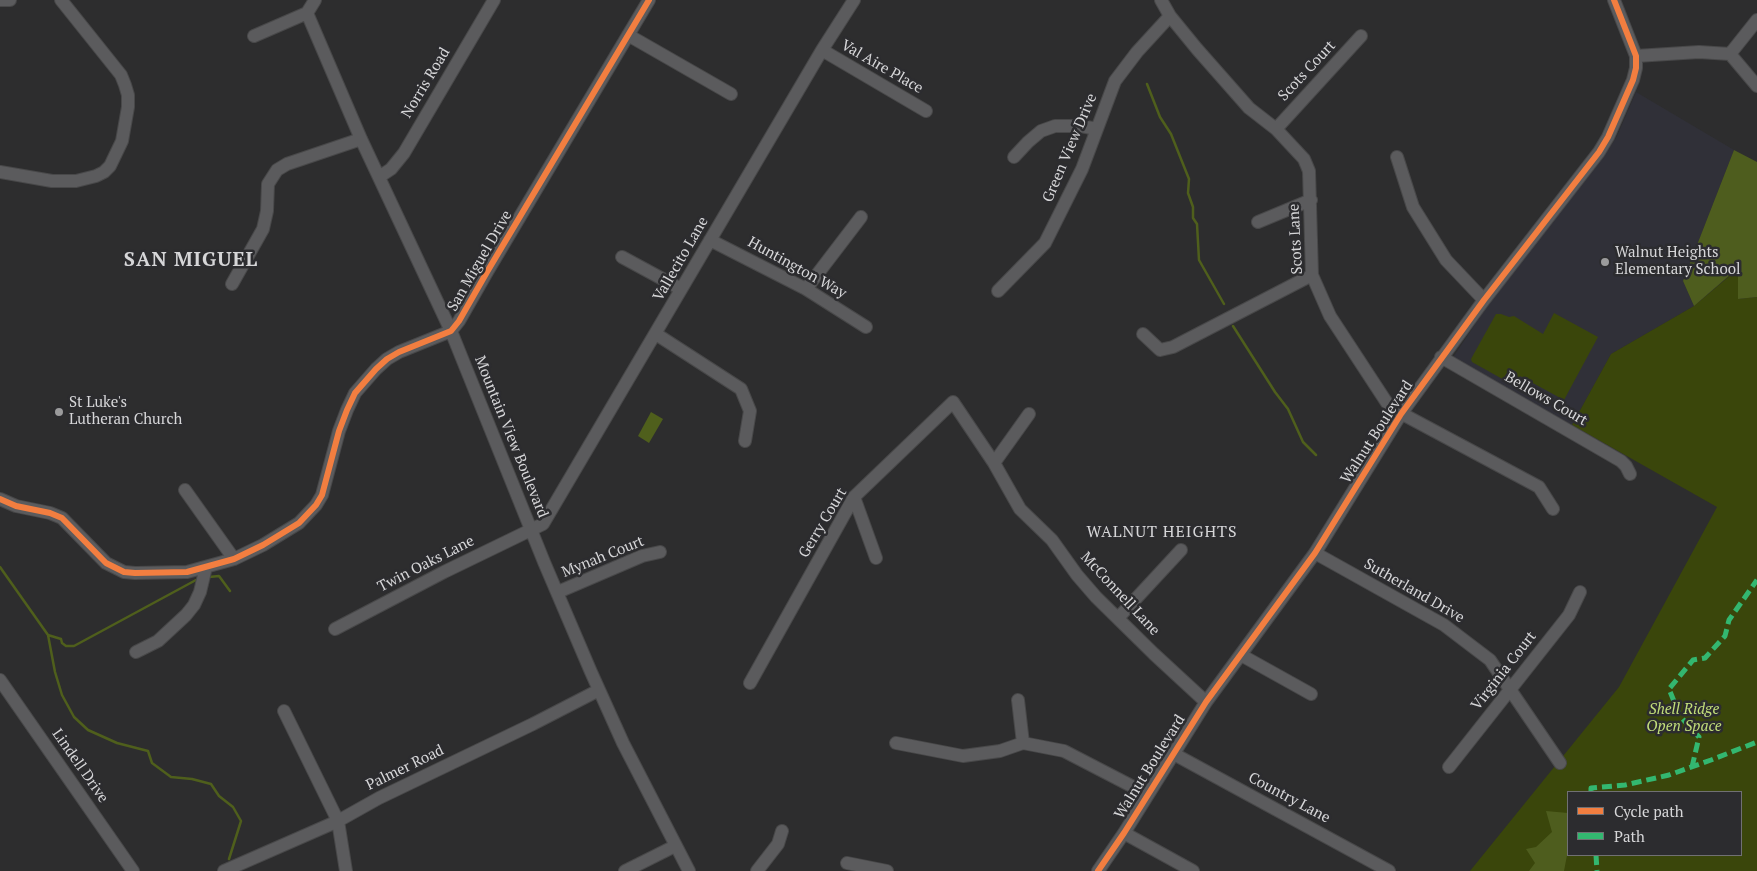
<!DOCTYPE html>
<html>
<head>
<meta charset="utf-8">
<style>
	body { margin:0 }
	#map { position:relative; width:1757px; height:871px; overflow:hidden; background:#2d2d2e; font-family:"PT Serif",serif }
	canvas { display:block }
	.legend { position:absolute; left:1567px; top:791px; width:175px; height:65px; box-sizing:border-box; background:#2c2c2f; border:1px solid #707073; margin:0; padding:6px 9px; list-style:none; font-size:15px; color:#d6d6d8 }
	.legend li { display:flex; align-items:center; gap:10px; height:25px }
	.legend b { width:25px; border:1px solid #707073 }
</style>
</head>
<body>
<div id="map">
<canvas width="1757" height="871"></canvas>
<ul class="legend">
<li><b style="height:6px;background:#f27e40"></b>Cycle path</li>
<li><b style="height:6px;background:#33b770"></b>Path</li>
</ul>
</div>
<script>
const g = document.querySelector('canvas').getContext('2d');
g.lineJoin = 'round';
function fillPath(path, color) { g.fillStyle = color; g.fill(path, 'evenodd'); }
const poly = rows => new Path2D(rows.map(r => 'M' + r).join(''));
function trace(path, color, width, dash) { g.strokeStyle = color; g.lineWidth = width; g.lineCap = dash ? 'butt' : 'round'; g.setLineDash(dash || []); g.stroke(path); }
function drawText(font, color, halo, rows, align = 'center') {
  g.font = font + ' "PT Serif",serif'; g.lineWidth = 5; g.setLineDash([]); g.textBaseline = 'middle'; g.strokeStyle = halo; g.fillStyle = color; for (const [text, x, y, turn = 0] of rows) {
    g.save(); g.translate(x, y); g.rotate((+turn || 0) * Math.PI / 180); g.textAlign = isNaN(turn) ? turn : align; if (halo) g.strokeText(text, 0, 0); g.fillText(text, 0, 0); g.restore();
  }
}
fillPath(poly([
	[1636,92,1734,150,1683,281,1694,306,1611,354,1572,425,1452,359,1490,302,1605,155,1617,136]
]), '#303038');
fillPath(poly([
	[1739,268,1738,299,1757,297,1757,871,1470,871,1619,687,1717,507,1572,425,1611,354,1694,306],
	[1568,792,1741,792,1741,855,1568,855],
	[1554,313,1598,337,1564,400,1520,376,1515,386,1472,362,1471,359,1496,314,1501,314,1509,317,1514,316,1543,334]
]), '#3a460b');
fillPath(poly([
	[1734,150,1757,162,1757,297,1738,299,1738,268,1694,306,1683,281],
	[1546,811,1568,813,1568,850,1564,871,1529,871,1535,863,1526,849,1536,847,1552,832]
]), '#4e5d1e');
fillPath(poly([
	[651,412,663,419,649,443,638,436]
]), '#4f5f1c');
trace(poly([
	[1147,84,1160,117,1171,134,1189,179,1188,193,1193,207,1193,218,1197,224,1199,260,1224,304],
	[1233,326,1275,392,1288,409,1303,442,1316,455],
	[0,567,48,635,55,672,62,695,74,717,88,730,117,743,148,751,152,763,171,777,192,779,211,784,219,796,233,807,241,821,229,859],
	[209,577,219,576,230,591],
	[48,635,61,639,62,643,66,646,74,646,196,580]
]), '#4f5f1c', 2.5);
const minor = poly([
	[0,0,10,0],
	[1161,0,1170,16,1197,49,1249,108,1276,129,1304,159,1309,171,1312,275,1330,316,1387,403,1395,410,1539,487,1553,509],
	[307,13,361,139,451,331,544,562,591,672,623,743,689,871],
	[307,13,315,0],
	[628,35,731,94],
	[254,36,307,13],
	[822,50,926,111],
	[1730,54,1757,86],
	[1636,56,1699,52,1730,54,1757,20],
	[1276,129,1361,36],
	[1014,157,1028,142,1041,131,1055,126,1081,126,1097,129],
	[1397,157,1413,207,1446,260,1484,300],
	[0,172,52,181,76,181,96,176,104,172,110,166,122,141,128,107,128,95,125,85,121,75,61,0],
	[379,177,391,169,404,153,494,0],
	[1258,222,1311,200],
	[710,240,806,289,866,327],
	[622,257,681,289],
	[232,284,263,229,267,211,268,184,277,170,287,164,361,139],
	[806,289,861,217],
	[998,291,1045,243,1082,169,1115,81,1137,52,1170,16],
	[656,334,741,389,750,411,745,441],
	[1143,334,1160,350,1173,347,1312,275],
	[1441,357,1621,461,1626,466,1630,474],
	[994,463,1029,414],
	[185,490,234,559],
	[854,497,876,558],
	[0,499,16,506,50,513,62,518,106,563,124,572,135,573,187,572,234,559,263,545,299,523,316,505,322,495,339,431,347,410,355,393,376,369,387,359,399,352,451,331,459,321,487,272,649,0],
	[1315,553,1444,625,1490,660,1560,763],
	[558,592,642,556,660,552],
	[1118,618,1181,550],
	[335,629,444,572,543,524,822,50,854,0],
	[136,652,158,641,186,615,194,605,200,592,206,567],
	[1241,655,1311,694],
	[0,680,133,871],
	[750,683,854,497,953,402,994,463,1020,509,1052,540,1077,575,1096,597,1154,654,1206,702],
	[1018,700,1023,743],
	[284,711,338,821,346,871],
	[896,743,963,756,1000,751,1023,743,1064,751,1147,794],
	[1174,754,1389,871],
	[1449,767,1569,615,1580,592],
	[1124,833,1193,871],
	[847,863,887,871],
	[224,871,338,821,379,798,533,724,599,690],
	[625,871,675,846],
	[757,871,778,844,782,831],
	[1098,871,1124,833,1206,702,1315,553,1401,414,1484,300,1599,152,1608,137,1633,80,1636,68,1636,56,1614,0]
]);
trace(minor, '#484849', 14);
trace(minor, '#5b5b5d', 12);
trace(poly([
	[1692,767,1699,737,1680,716,1669,689,1693,660,1705,658,1725,636,1729,620,1757,580],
	[1591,792,1591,788,1625,785,1669,775,1711,760,1757,742],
	[1596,855,1597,871]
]), '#33b770', 5, [10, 5]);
trace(poly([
	[0,499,16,506,50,513,62,518,106,563,124,572,135,573,187,572,234,559,263,545,299,523,316,505,322,495,339,431,347,410,355,393,376,369,387,359,399,352,451,331,459,321,487,272,649,0],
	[1098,871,1124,833,1206,702,1315,553,1401,414,1484,300,1599,152,1608,137,1633,80,1636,68,1636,56,1614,0]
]), '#f27e40', 6);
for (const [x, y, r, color] of [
	[1605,262,5,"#9b9b9c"],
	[59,412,5,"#9b9b9c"]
]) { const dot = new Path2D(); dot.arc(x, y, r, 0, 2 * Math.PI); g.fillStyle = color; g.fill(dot); trace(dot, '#2c2c2f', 2); }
drawText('15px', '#d6d6d8', '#2c2c2f', [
	["Val Aire Place",882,67,30],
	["Scots Court",1307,71,-47],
	["Norris Road",426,83,-59],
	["Green View Drive",1070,148,-67],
	["Scots Lane",1296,239,-93],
	["Vallecito Lane",681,259,-60],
	["San Miguel Drive",480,261,-60],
	["Huntington Way",797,268,29],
	["Bellows Court",1546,399,30],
	["Walnut Boulevard",1377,432,-57],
	["Mountain View Boulevard",511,437,68],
	["Gerry Court",823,523,-59],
	["Mynah Court",603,557,-22],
	["Twin Oaks Lane",426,564,-27],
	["Sutherland Drive",1414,591,30],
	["McConnell Lane",1120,594,47],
	["Virginia Court",1504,671,-52],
	["Lindell Drive",80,766,55],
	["Walnut Boulevard",1150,767,-58],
	["Palmer Road",405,768,-26],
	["Country Lane",1289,798,28]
]);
drawText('15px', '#d6d6d8', '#2c2c2f', [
	["Walnut Heights",1615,253],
	["Elementary School",1615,270],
	["St Luke's",69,403],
	["Lutheran Church",69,420]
], 'left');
drawText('italic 15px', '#c2de7a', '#2c2c2f', [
	["Shell Ridge",1684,710],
	["Open Space",1684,727]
]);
g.letterSpacing = '1px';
drawText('16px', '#d6d6d8', '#2c2c2f', [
	["WALNUT HEIGHTS",1162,532]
]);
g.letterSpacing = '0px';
g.letterSpacing = '1px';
drawText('bold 20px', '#d6d6d8', '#2c2c2f', [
	["SAN MIGUEL",191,260]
]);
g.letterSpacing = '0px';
</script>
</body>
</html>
